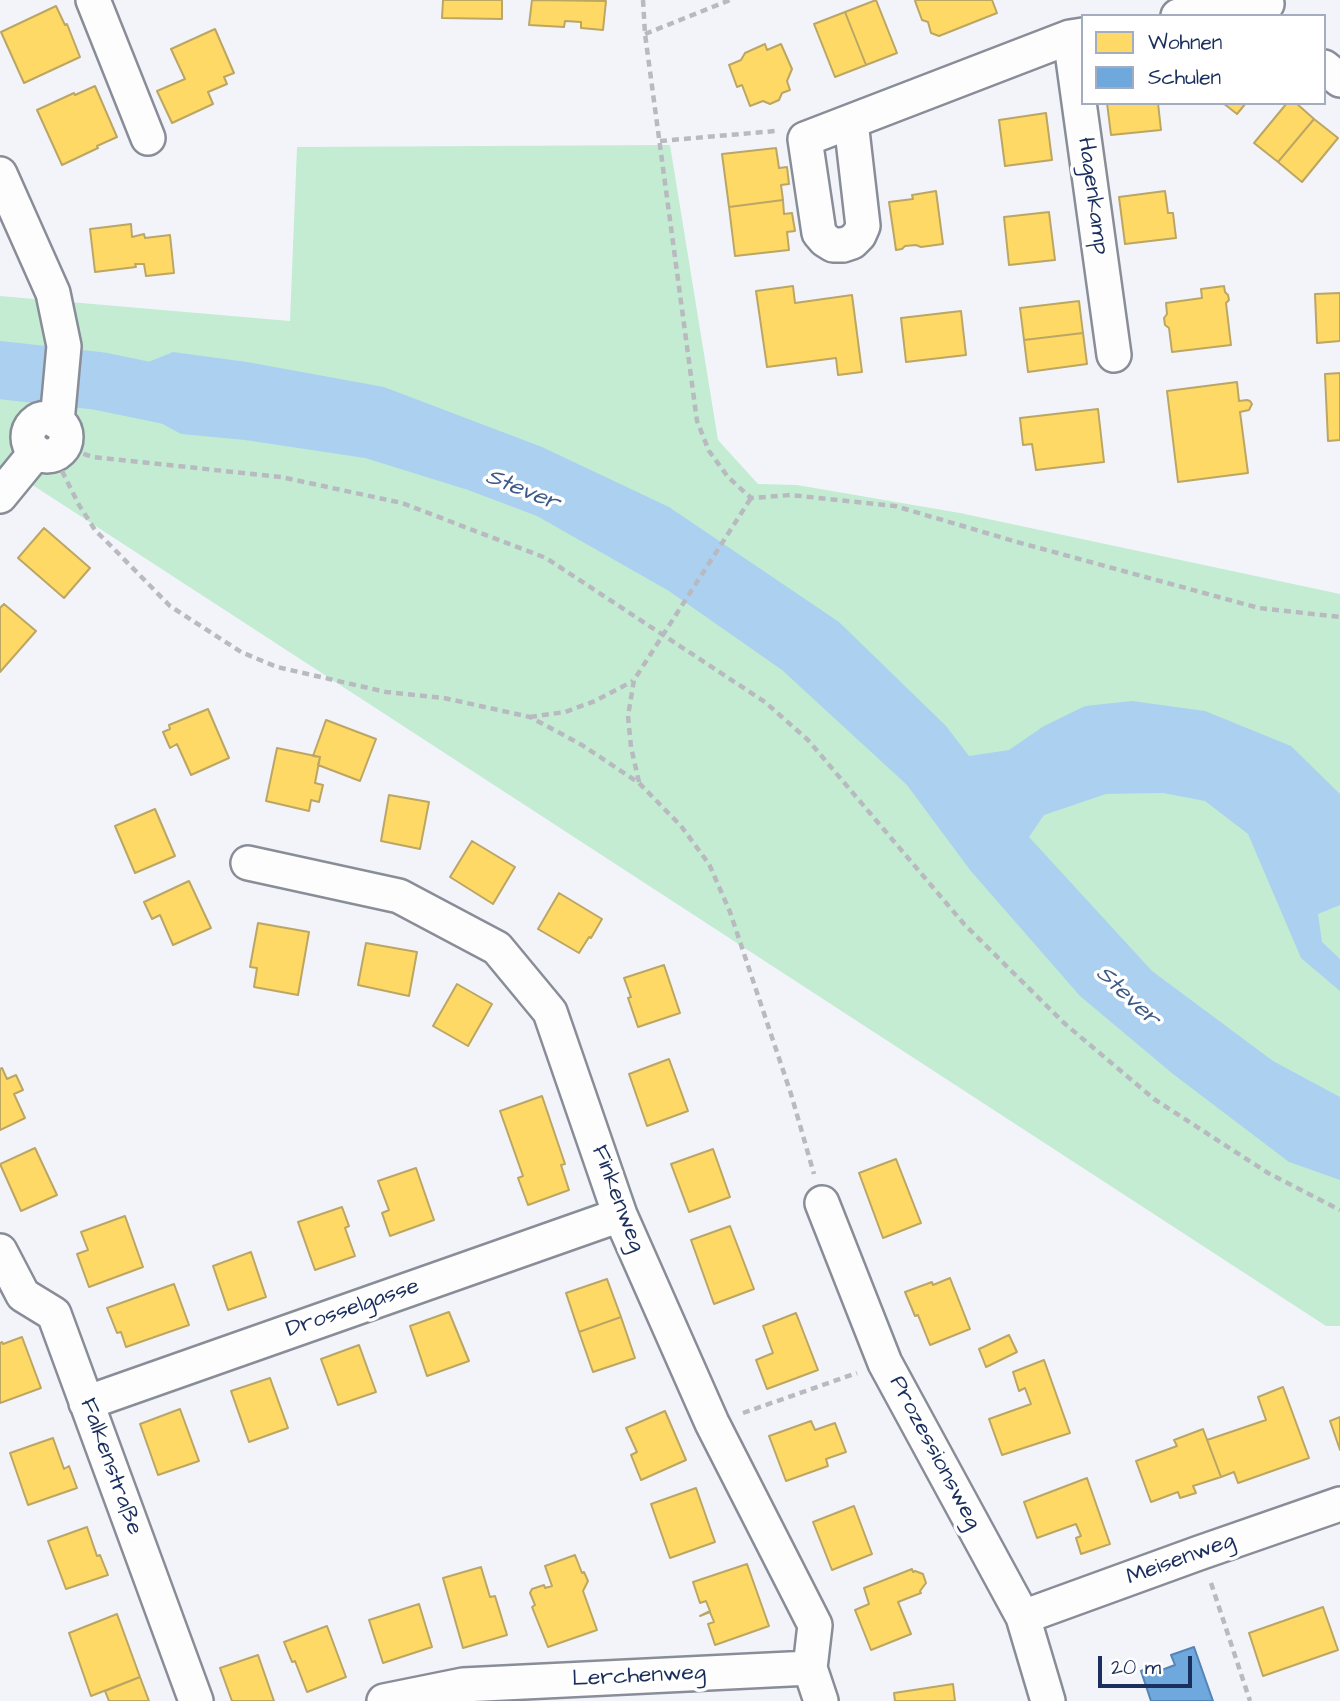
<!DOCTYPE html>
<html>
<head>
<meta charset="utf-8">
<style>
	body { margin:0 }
	#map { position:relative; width:1340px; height:1701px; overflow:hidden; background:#f3f4fa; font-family:"Architects Daughter",sans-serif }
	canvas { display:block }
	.legend { position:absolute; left:1081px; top:14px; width:245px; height:91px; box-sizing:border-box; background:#fff; border:2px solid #a4acbf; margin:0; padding:9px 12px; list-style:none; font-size:21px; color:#1b2f5e }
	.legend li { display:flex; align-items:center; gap:14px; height:35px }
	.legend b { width:35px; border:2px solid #a4acbf }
	.scale { position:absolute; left:1098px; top:1656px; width:94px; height:32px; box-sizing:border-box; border:4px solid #1b2f5e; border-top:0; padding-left:9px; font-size:21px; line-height:24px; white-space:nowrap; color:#1b2f5e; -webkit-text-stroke:5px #fff; paint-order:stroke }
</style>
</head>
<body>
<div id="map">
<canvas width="1340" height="1701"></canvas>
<ul class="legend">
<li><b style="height:19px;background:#ffd966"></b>Wohnen</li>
<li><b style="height:19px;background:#6fa8dc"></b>Schulen</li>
</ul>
<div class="scale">20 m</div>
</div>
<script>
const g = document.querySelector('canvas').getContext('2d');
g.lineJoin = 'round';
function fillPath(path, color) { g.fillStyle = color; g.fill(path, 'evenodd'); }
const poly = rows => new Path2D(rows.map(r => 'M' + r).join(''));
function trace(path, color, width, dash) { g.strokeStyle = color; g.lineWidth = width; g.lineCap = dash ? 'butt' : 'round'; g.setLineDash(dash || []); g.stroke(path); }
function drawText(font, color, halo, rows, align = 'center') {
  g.font = font + ' "Architects Daughter",sans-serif'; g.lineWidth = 7; g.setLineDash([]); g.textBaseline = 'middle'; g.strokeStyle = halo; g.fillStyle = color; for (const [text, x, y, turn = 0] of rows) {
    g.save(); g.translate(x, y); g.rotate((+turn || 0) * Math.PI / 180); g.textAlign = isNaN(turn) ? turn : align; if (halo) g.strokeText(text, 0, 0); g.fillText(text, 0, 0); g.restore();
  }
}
fillPath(poly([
	[670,145,718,440,758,484,797,485,960,513,1340,594,1340,1326,1326,1326,11,471,0,483,0,296,290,321,297,147]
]), '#c3ecd3');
fillPath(poly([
	[173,352,247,362,384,387,542,447,669,507,839,622,946,726,969,756,1009,750,1044,726,1085,706,1132,701,1205,711,1291,746,1340,794,1340,905,1318,914,1322,942,1340,959,1340,991,1301,958,1248,834,1205,801,1163,793,1106,794,1044,815,1029,837,1152,971,1273,1061,1340,1097,1340,1180,1289,1162,1173,1074,1080,996,970,870,907,785,782,670,669,591,537,516,468,490,365,458,245,440,181,434,139,411,96,406,101,360,146,363]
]), '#acd1f0');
const homes = poly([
	[443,0,502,0,502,19,442,18,443,0],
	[532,0,606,1,603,30,581,28,581,22,565,21,564,27,529,25,532,0],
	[876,0,897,53,866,65,845,12,876,0],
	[917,0,992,0,997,13,939,36,931,33,928,22,922,20,915,1,917,0],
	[56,6,65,25,67,24,80,57,24,83,1,32,56,6],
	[845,12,866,65,835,77,814,24,845,12],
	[215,29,234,73,224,77,227,84,208,92,213,104,172,123,157,91,185,79,171,49,215,29],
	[765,44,767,50,781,44,792,69,787,81,790,90,782,93,779,100,770,104,763,101,750,106,742,85,737,87,729,65,741,60,745,53,765,44],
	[95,86,117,137,97,146,98,148,62,165,37,110,74,93,75,95,95,86],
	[1107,103,1158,103,1161,130,1111,135,1107,103],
	[1223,103,1246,103,1237,114,1223,103],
	[1287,103,1296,103,1314,119,1278,162,1254,143,1287,103],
	[1046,113,1052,160,1005,166,999,120,1046,113],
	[1314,119,1338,138,1302,182,1278,162,1314,119],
	[776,148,779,168,787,167,789,184,781,185,783,200,729,207,722,154,776,148],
	[936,191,943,244,921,247,916,245,905,246,902,249,896,250,889,202,913,199,912,195,936,191],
	[1165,191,1168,213,1173,213,1176,238,1125,244,1119,197,1165,191],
	[783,200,784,214,792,213,795,231,787,232,789,250,735,256,729,207,783,200],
	[1049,212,1055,260,1009,265,1004,217,1049,212],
	[131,224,132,237,144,234,145,238,170,235,174,273,146,276,144,264,135,264,136,267,95,272,90,229,131,224],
	[793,286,795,303,852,295,862,372,838,375,836,358,767,367,756,291,793,286],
	[1224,286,1225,292,1228,295,1229,300,1226,303,1231,345,1172,352,1169,328,1165,325,1164,318,1167,314,1166,303,1202,298,1201,289,1224,286],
	[1340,293,1340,341,1317,343,1315,294,1340,293],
	[1079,301,1083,333,1024,340,1020,308,1079,301],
	[961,311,966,355,906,362,901,318,961,311],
	[1083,333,1087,364,1028,372,1024,340,1083,333],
	[1340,373,1340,440,1328,441,1325,374,1340,373],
	[1237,382,1239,401,1247,400,1250,401,1252,404,1249,410,1240,412,1248,473,1178,482,1167,391,1237,382],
	[1098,409,1104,462,1036,470,1032,444,1023,445,1020,418,1098,409],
	[44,528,90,568,64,598,18,558,44,528],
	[4,604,36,631,0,672,0,608,4,604],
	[208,709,229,758,191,775,177,744,170,748,163,732,170,729,169,725,208,709],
	[326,720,376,739,360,781,318,765,320,757,313,756,326,720],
	[277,748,320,757,315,783,323,785,319,802,311,800,309,811,266,801,277,748],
	[389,795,429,802,420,849,381,841,389,795],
	[155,809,175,856,135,873,115,826,155,809],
	[472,841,515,867,493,904,450,877,472,841],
	[189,881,211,928,173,945,160,915,152,919,144,902,189,881],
	[559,893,602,919,591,938,589,937,579,953,538,929,559,893],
	[258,923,309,932,298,995,254,987,257,968,250,967,258,923],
	[366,943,417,952,409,996,358,985,366,943],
	[664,965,680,1013,638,1027,628,998,631,997,624,978,664,965],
	[457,984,492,1004,468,1046,433,1026,457,984],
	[669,1059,688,1111,647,1126,629,1074,669,1059],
	[2,1068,7,1079,16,1075,23,1090,14,1094,25,1118,0,1130,0,1069,2,1068],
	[542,1096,565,1164,561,1165,569,1190,528,1205,518,1178,523,1176,500,1111,542,1096],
	[35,1148,57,1195,21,1211,0,1164,35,1148],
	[713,1149,730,1197,689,1212,671,1164,713,1149],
	[896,1159,921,1223,883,1238,859,1173,896,1159],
	[416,1168,434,1220,390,1236,382,1213,389,1210,378,1181,416,1168],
	[342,1207,349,1226,345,1228,355,1256,315,1270,298,1222,342,1207],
	[125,1216,143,1267,89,1287,77,1254,88,1250,81,1232,125,1216],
	[730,1226,754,1289,714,1304,691,1240,730,1226],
	[251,1252,266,1297,228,1310,213,1266,251,1252],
	[950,1278,970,1329,930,1345,918,1315,915,1316,905,1292,932,1282,933,1285,950,1278],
	[607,1279,621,1317,579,1332,566,1293,607,1279],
	[174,1284,189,1325,126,1347,121,1332,117,1333,107,1308,174,1284],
	[449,1312,469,1361,427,1376,410,1326,449,1312],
	[796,1313,818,1370,767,1389,756,1360,773,1353,763,1326,796,1313],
	[621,1317,635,1358,593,1372,579,1332,621,1317],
	[1009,1335,1017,1352,986,1367,979,1349,1009,1335],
	[22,1337,41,1388,0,1403,0,1343,2,1342,3,1344,22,1337],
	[359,1345,376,1392,338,1405,321,1359,359,1345],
	[1044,1360,1070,1433,1002,1455,989,1419,1031,1404,1025,1388,1019,1391,1013,1372,1044,1360],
	[270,1378,288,1428,249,1442,231,1391,270,1378],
	[1283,1387,1309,1458,1238,1483,1234,1472,1221,1477,1207,1440,1266,1420,1258,1397,1283,1387],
	[180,1409,199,1461,158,1475,140,1424,180,1409],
	[665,1411,686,1460,641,1480,631,1455,637,1452,626,1428,665,1411],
	[1340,1417,1340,1450,1330,1421,1340,1417],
	[811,1421,815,1430,835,1423,846,1452,826,1459,828,1466,786,1481,769,1436,811,1421],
	[1203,1429,1221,1477,1193,1486,1196,1493,1180,1498,1178,1492,1151,1502,1136,1461,1177,1446,1174,1440,1203,1429],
	[53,1438,64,1469,69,1466,77,1488,28,1505,10,1453,53,1438],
	[1087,1478,1110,1544,1081,1554,1076,1538,1081,1536,1076,1524,1037,1538,1024,1502,1087,1478],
	[696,1488,715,1542,670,1558,651,1504,696,1488],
	[854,1506,872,1554,832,1570,813,1522,854,1506],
	[87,1527,97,1556,100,1555,108,1575,66,1589,48,1541,87,1527],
	[575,1555,582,1573,584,1572,588,1581,583,1591,597,1630,548,1647,532,1607,535,1605,530,1593,532,1589,544,1585,545,1588,552,1586,545,1566,575,1555],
	[747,1564,769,1626,715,1645,708,1624,714,1622,710,1612,700,1616,710,1611,706,1601,700,1603,693,1582,747,1564],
	[481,1567,490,1597,495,1596,507,1635,463,1648,443,1578,481,1567],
	[912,1569,913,1572,915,1571,923,1574,926,1583,920,1591,921,1593,898,1602,911,1634,871,1650,855,1610,869,1604,864,1588,912,1569],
	[419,1604,432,1647,383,1663,369,1620,419,1604],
	[1323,1607,1338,1650,1263,1676,1249,1633,1323,1607],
	[117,1614,140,1677,91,1696,69,1633,117,1614],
	[327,1626,346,1677,307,1692,295,1661,292,1662,284,1642,327,1626],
	[258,1655,274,1701,232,1701,220,1668,258,1655],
	[140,1677,149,1701,109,1701,105,1691,140,1677],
	[953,1684,955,1701,895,1701,894,1693,953,1684]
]);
fillPath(homes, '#ffd966');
trace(homes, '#bba664', 2);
const schools = poly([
	[1194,1647,1213,1701,1151,1701,1141,1671,1156,1665,1159,1671,1175,1665,1171,1655,1194,1647]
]);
fillPath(schools, '#6fa8dc');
trace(schools, '#5684b6', 2);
trace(poly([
	[0,370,99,381,177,397]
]), '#acd1f0', 58);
const minor = poly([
	[93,0,148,138],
	[1178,16,1267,4],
	[1070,37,1114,355],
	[1324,67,1340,80],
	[851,122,863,226,859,235,852,242,843,245,833,245,825,240,819,233,805,139,1070,37,1083,35],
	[0,174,53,293,64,346,57,422],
	'28 437a19 19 0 1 1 38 0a19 19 0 1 1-38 0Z',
	[0,496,36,452],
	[248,863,399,896,497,948,550,1012,620,1215,712,1423,815,1625,810,1668,821,1701],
	[822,1203,885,1363,1023,1617,1048,1701],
	[0,1251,23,1295,54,1314,196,1701],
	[86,1403,620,1215],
	[1023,1617,1199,1553,1340,1504],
	[384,1701,463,1685,810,1668]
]);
trace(minor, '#888d98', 38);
trace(poly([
	[643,0,645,34,697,421,709,451,728,477,751,498,791,495,895,506,1017,542,1259,608,1340,617],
	[645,34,730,0],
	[660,141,775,131],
	[72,450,93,457,281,477,402,503,546,558,765,702,808,740,964,924,1064,1023,1154,1099,1268,1173,1340,1210],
	[62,471,79,505,95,530,114,549,170,606,241,652,277,667,386,692,444,698,530,717,582,745,639,783,681,826,709,864,730,912,791,1094,814,1174],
	[530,717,565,712,595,701,633,681],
	[639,782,631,747,628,716,634,680,751,498],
	[743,1413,857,1373],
	[1211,1583,1250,1701]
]), '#b8bac0', 4.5, [7, 5]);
trace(minor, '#fdfdfe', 33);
drawText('23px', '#1b2f5e', '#fff', [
	["Hagenkamp",1092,196,82],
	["Finkenweg",617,1199,69],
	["Drosselgasse",353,1309,-19],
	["Prozessionsweg",934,1453,62],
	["Falkenstraße",110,1467,70],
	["Meisenweg",1181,1560,-20],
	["Lerchenweg",639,1677,-3]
]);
drawText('italic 24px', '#3e5b88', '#fff', [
	["Stever",522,491,22],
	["Stever",1127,997,43]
]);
</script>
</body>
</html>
